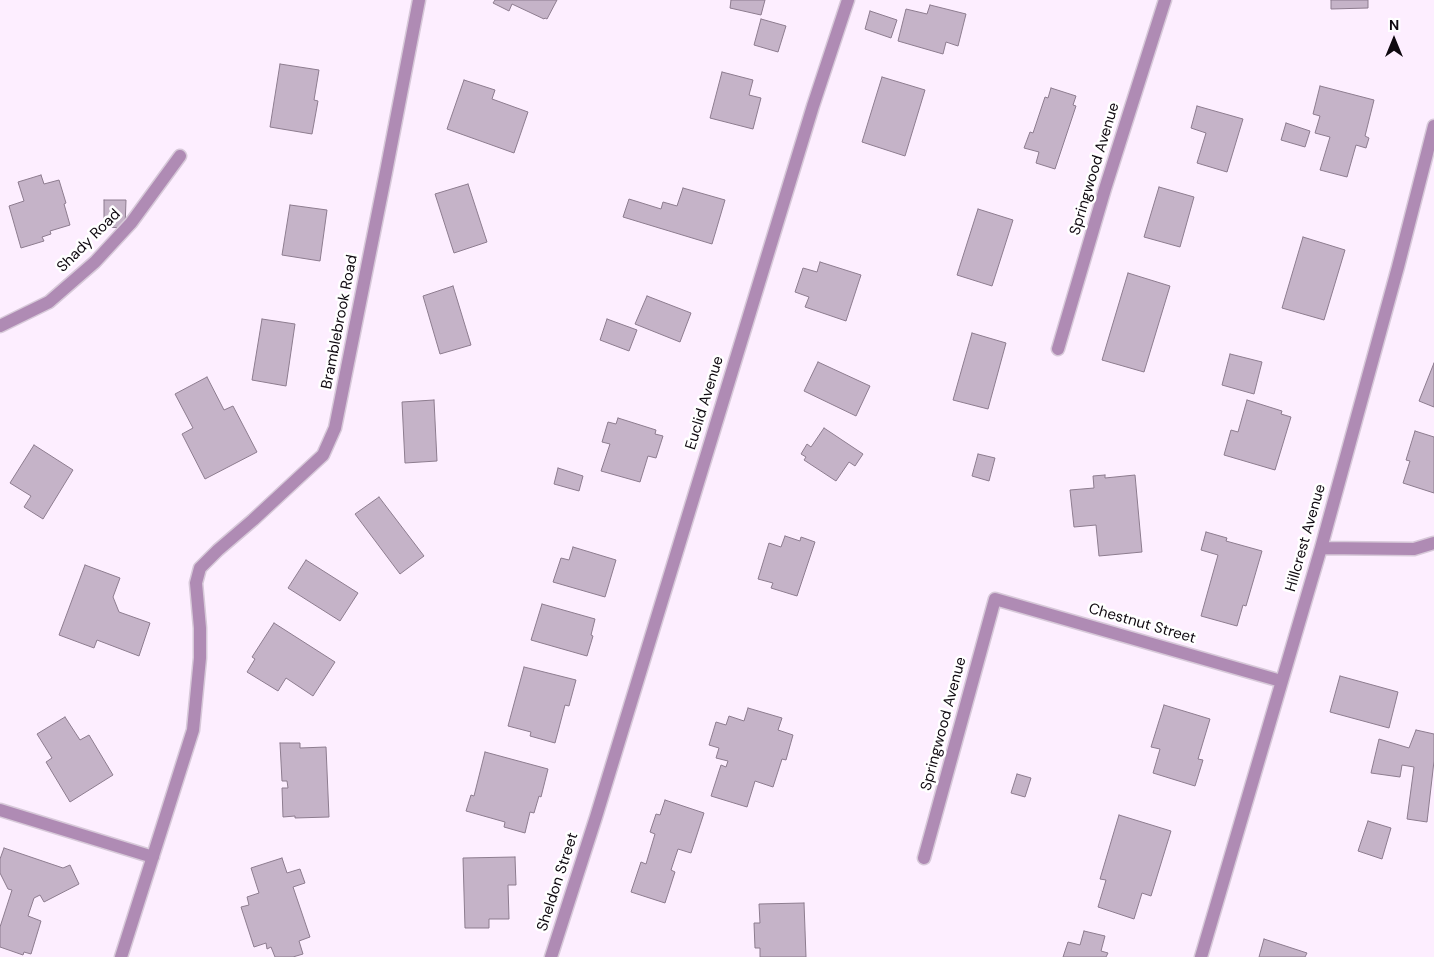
<!DOCTYPE html>
<html>
<head>
<meta charset="utf-8">
<style>
	body { margin:0 }
	#map { position:relative; width:1434px; height:957px; overflow:hidden; background:#fdeeff; font-family:"DM Sans",sans-serif }
	canvas { display:block }
	.north { position:absolute; left:1369px; top:15px; width:50px; height:50px; -webkit-text-stroke:4px #fff; paint-order:stroke; rotate:0deg; font-size:14px; font-weight:700; line-height:20px; text-align:center; color:#0f0910 }
	.north::after { content:''; display:block; margin:auto; width:18px; height:22px; background:#0f0910; clip-path:polygon(50% 0,100% 100%,50% 72%,0 100%) }
</style>
</head>
<body>
<div id="map">
<canvas width="1434" height="957"></canvas>
<div class="north">N</div>
</div>
<script>
const g = document.querySelector('canvas').getContext('2d');
g.lineJoin = 'round';
function fillPath(path, color) { g.fillStyle = color; g.fill(path, 'evenodd'); }
const poly = rows => new Path2D(rows.map(r => 'M' + r).join(''));
function trace(path, color, width, dash) { g.strokeStyle = color; g.lineWidth = width; g.lineCap = dash ? 'butt' : 'round'; g.setLineDash(dash || []); g.stroke(path); }
function drawText(font, color, halo, rows, align = 'center') {
  g.font = font + ' "DM Sans",sans-serif'; g.lineWidth = 5; g.setLineDash([]); g.textBaseline = 'middle'; g.strokeStyle = halo; g.fillStyle = color; for (const [text, x, y, turn = 0] of rows) {
    g.save(); g.translate(x, y); g.rotate((+turn || 0) * Math.PI / 180); g.textAlign = isNaN(turn) ? turn : align; if (halo) g.strokeText(text, 0, 0); g.fillText(text, 0, 0); g.restore();
  }
}
const building = poly([
	[495,0,557,0,547,19,545,18,544,19,512,4,509,11,493,3,495,0],
	[731,0,765,0,761,15,730,8,731,0],
	[1331,0,1368,0,1368,8,1331,9,1331,0],
	[930,5,966,14,958,46,946,42,943,54,898,41,906,9,927,14,930,5],
	[870,11,897,20,891,38,865,29,870,11],
	[761,19,786,26,778,52,754,45,761,19],
	[280,64,319,70,314,100,318,101,312,134,270,127,280,64],
	[722,72,753,80,749,95,761,98,753,129,710,118,722,72],
	[882,77,925,90,905,156,862,142,882,77],
	[464,80,495,90,492,99,528,112,514,153,447,129,464,80],
	[1320,86,1374,100,1365,136,1369,138,1366,148,1356,145,1347,177,1320,170,1330,137,1315,133,1320,116,1313,114,1320,86],
	[1051,88,1076,96,1073,105,1076,106,1055,169,1036,163,1039,152,1024,148,1030,132,1033,133,1045,97,1048,98,1051,88],
	[1197,106,1243,119,1227,172,1197,163,1206,133,1191,128,1197,106],
	[1286,123,1310,131,1305,147,1281,140,1286,123],
	[41,175,44,184,59,180,66,203,64,204,70,225,50,231,51,234,42,237,44,241,21,248,9,206,24,201,18,182,41,175],
	[468,184,487,242,454,253,435,194,468,184],
	[1159,187,1194,197,1180,247,1144,237,1159,187],
	[683,188,725,200,712,244,623,217,629,199,661,209,663,202,677,206,683,188],
	[104,200,126,200,125,228,104,227,104,200],
	[290,205,327,210,320,261,282,255,290,205],
	[978,209,1013,220,992,286,957,275,978,209],
	[1303,237,1345,250,1324,320,1282,308,1303,237],
	[820,262,861,275,846,321,805,307,809,297,795,292,803,268,817,272,820,262],
	[1128,273,1170,286,1144,372,1102,360,1128,273],
	[453,286,471,345,440,354,423,296,453,286],
	[647,296,691,313,680,342,635,324,647,296],
	[262,319,295,324,286,386,252,380,262,319],
	[607,319,637,330,629,351,600,340,607,319],
	[972,333,1006,343,988,409,953,400,972,333],
	[1230,354,1262,362,1254,394,1222,385,1230,354],
	[818,362,870,386,856,416,804,391,818,362],
	[1434,363,1434,407,1419,401,1434,363],
	[207,377,224,410,233,406,257,452,205,479,182,434,193,428,175,394,207,377],
	[434,400,437,461,405,463,402,402,434,400],
	[1247,400,1282,411,1281,414,1291,417,1275,470,1224,455,1231,430,1238,432,1247,400],
	[618,418,656,430,655,434,663,436,656,458,648,456,640,482,601,471,610,444,602,442,608,422,616,424,618,418],
	[824,428,863,454,855,466,849,462,836,481,804,460,806,457,801,454,807,444,811,447,824,428],
	[1415,431,1434,437,1434,493,1403,483,1410,461,1406,460,1415,431],
	[34,445,73,470,43,519,24,507,31,496,10,483,34,445],
	[978,454,995,458,989,481,972,476,978,454],
	[558,468,583,476,579,491,554,484,558,468],
	[1105,475,1105,478,1135,475,1142,552,1099,556,1096,525,1074,527,1070,490,1094,488,1093,476,1105,475],
	[379,497,424,556,400,574,355,514,379,497],
	[1206,532,1227,538,1226,541,1262,551,1246,606,1243,605,1237,626,1201,616,1218,555,1201,550,1206,532],
	[785,536,800,541,801,537,815,542,797,596,771,588,773,583,758,579,769,543,781,547,785,536],
	[573,547,616,560,605,597,553,582,561,558,569,560,573,547],
	[306,560,358,593,340,621,288,588,306,560],
	[85,565,120,578,113,597,119,612,150,623,139,656,97,640,94,648,59,635,85,565],
	[542,604,595,619,591,635,593,636,587,656,531,640,542,604],
	[274,623,335,662,313,696,286,678,278,691,247,672,255,659,252,657,274,623],
	[524,667,576,680,569,706,565,705,555,743,530,736,531,732,508,726,524,667],
	[1340,676,1398,692,1389,728,1330,712,1340,676],
	[1164,705,1210,719,1198,759,1203,760,1195,786,1153,773,1160,749,1151,747,1164,705],
	[748,708,782,718,778,730,793,735,786,760,782,759,773,787,755,781,747,807,711,796,721,765,726,767,728,761,716,758,719,748,709,745,716,722,726,725,729,716,744,721,748,708],
	[65,717,80,740,89,735,113,775,70,802,46,762,52,758,37,734,65,717],
	[1416,730,1434,734,1434,761,1427,822,1407,819,1414,767,1402,765,1400,777,1371,773,1379,739,1409,748,1416,730],
	[280,743,300,743,300,748,326,747,329,817,295,818,295,816,283,817,282,788,288,788,287,781,282,781,280,743],
	[485,752,548,769,541,797,539,796,534,813,530,812,525,833,504,827,505,822,466,811,471,795,474,796,485,752],
	[1017,774,1031,778,1025,797,1011,793,1017,774],
	[665,800,704,813,691,853,678,849,671,870,675,872,665,903,631,892,641,862,646,864,655,834,650,832,656,814,660,815,665,800],
	[1119,815,1171,831,1151,896,1142,893,1134,919,1098,907,1106,880,1100,879,1119,815],
	[1368,821,1391,828,1382,859,1358,851,1368,821],
	[4,848,63,868,70,865,79,884,44,902,40,895,34,898,28,916,41,921,31,954,24,952,23,955,0,947,0,927,12,890,8,889,0,873,0,859,4,848],
	[515,857,516,885,508,885,509,919,489,919,489,928,465,928,463,858,515,857],
	[282,858,287,873,300,869,305,883,293,887,310,937,299,941,303,954,293,957,275,957,271,947,267,949,266,943,254,947,241,907,249,905,247,897,259,893,251,868,282,858],
	[804,903,806,957,760,957,760,948,755,948,754,923,760,923,759,904,804,903],
	[1084,931,1105,936,1101,951,1108,953,1106,957,1063,957,1068,942,1080,945,1084,931],
	[1264,939,1307,953,1305,957,1259,957,1264,939]
]);
fillPath(building, '#c5b3c8');
trace(building, '#8d7c8f', 1);
const minor = poly([
	[0,326,49,302,95,262,131,223,180,156],
	[1058,349,1105,189,1165,0],
	[1321,548,1414,549,1434,543],
	[0,810,153,857],
	[924,858,995,599,1281,681],
	[121,957,193,730,200,658,200,628,196,583,200,568,218,550,253,520,323,455,335,428,386,172,419,0],
	[551,957,596,817,813,106,848,0],
	[1201,957,1321,548,1398,267,1434,126]
]);
trace(minor, '#d7c9d9', 15);
trace(minor, '#af8bb4', 12);
drawText('15px', '#0f0910', '#fff', [
	["Springwood Avenue",1095,169,-73],
	["Shady Road",89,241,-45],
	["Bramblebrook Road",340,322,-79],
	["Euclid Avenue",705,403,-73],
	["Hillcrest Avenue",1306,538,-74],
	["Chestnut Street",1142,624,16],
	["Springwood Avenue",944,724,-75],
	["Sheldon Street",558,882,-72]
]);
</script>
</body>
</html>
